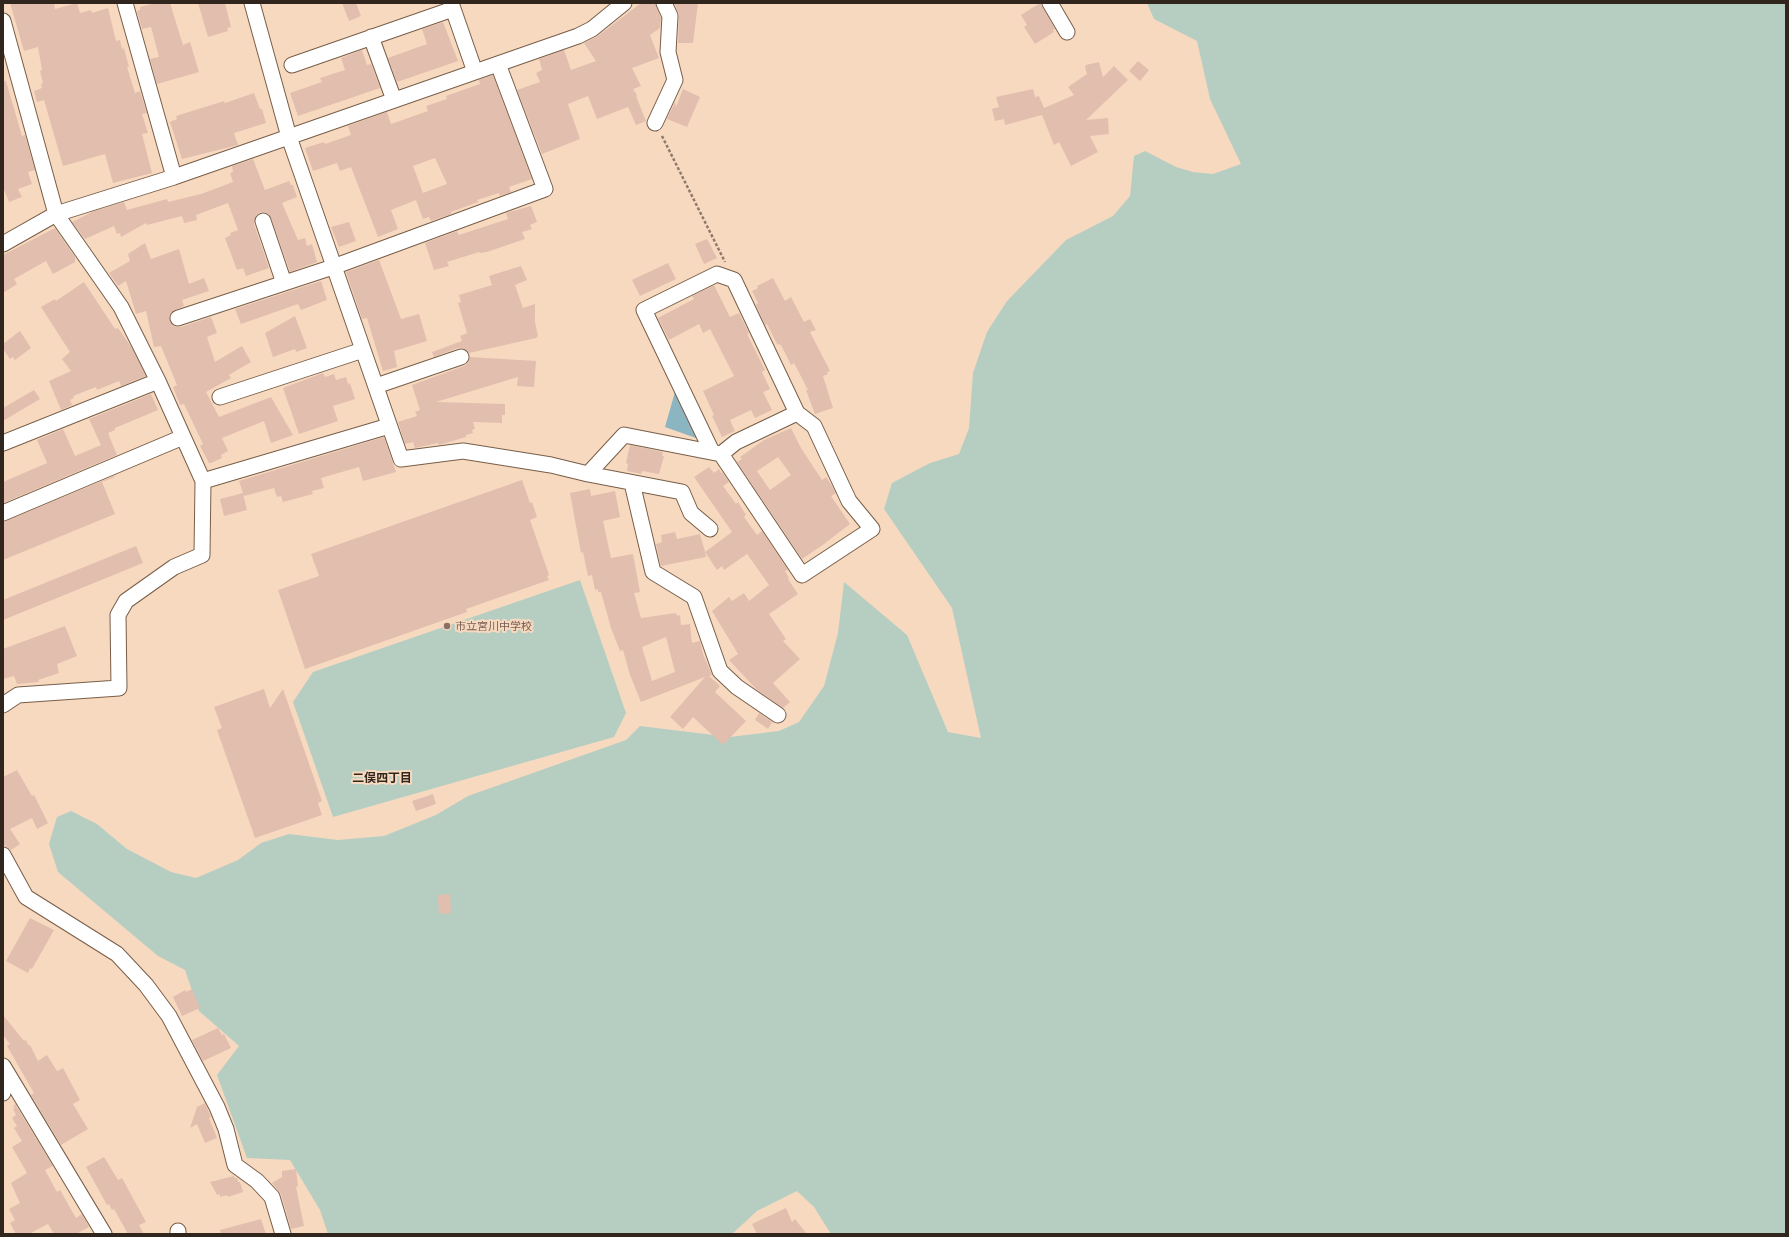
<!DOCTYPE html>
<html>
<head>
<meta charset="utf-8">
<style>
	body { margin:0 }
	#map { position:relative; width:1789px; height:1237px; overflow:hidden; background:#f7d9c0; font-family:Commissioner,sans-serif }
	canvas { display:block }
	.frame { position:absolute; inset:0; border:4px solid #31261d; pointer-events:none }
</style>
</head>
<body>
<div id="map">
<canvas width="1789" height="1237"></canvas>
<div class="frame"></div>
</div>
<script>
const g = document.querySelector('canvas').getContext('2d');
g.lineJoin = 'round';
function fillPath(path, color) { g.fillStyle = color; g.fill(path, 'evenodd'); }
const poly = rows => new Path2D(rows.map(r => 'M' + r).join(''));
function trace(path, color, width, dash) { g.strokeStyle = color; g.lineWidth = width; g.lineCap = dash ? 'butt' : 'round'; g.setLineDash(dash || []); g.stroke(path); }
function drawText(font, color, halo, rows, align = 'center') {
  g.font = font + ' Commissioner,"Noto Sans JP",sans-serif'; g.lineWidth = 4; g.setLineDash([]); g.textBaseline = 'middle'; g.strokeStyle = halo; g.fillStyle = color; for (const [text, x, y, turn = 0] of rows) {
    g.save(); g.translate(x, y); g.rotate((+turn || 0) * Math.PI / 180); g.textAlign = isNaN(turn) ? turn : align; if (halo) g.strokeText(text, 0, 0); g.fillText(text, 0, 0); g.restore();
  }
}
fillPath(poly([
	[1147,3,1786,3,1786,1234,831,1234,814,1207,797,1191,757,1211,732,1234,328,1234,320,1210,290,1160,247,1158,217,1075,239,1046,199,1011,185,970,158,956,58,872,49,844,57,817,71,811,97,824,127,849,171,872,196,878,238,860,261,843,289,834,338,840,384,836,436,815,468,796,626,740,640,726,730,737,779,731,799,722,824,686,838,633,844,582,907,635,948,732,981,738,952,608,884,509,892,483,930,463,959,454,969,428,973,373,987,332,1007,301,1066,240,1113,216,1130,196,1134,156,1145,151,1176,167,1193,172,1213,174,1241,164,1210,99,1197,41,1154,19],
	[580,580,626,713,614,737,333,817,293,702,313,672]
]), '#b6cec1');
fillPath(poly([
	[675,392,698,432,696,438,665,427]
]), '#8ab5c1');
fillPath(poly([
	[10,3,54,3,55,9,77,3,80,13,91,10,92,13,108,8,116,41,120,40,122,49,124,48,129,67,127,67,135,93,140,91,147,113,142,114,148,133,142,134,152,173,113,183,105,154,63,166,44,100,37,102,34,91,42,88,41,84,43,83,40,71,42,70,38,47,24,51],
	[156,3,170,3,183,45,190,42,199,72,157,84,150,59,159,57,151,27,142,29,137,11,140,10,140,7],
	[198,3,225,3,231,27,227,28,228,31,208,37],
	[342,3,356,3,361,16,349,21],
	[641,3,655,3,661,18,660,28,650,35,659,58,632,68,641,86,633,89,637,95,636,96,646,121,636,125,628,107,597,119,588,96,568,104,580,139,542,154,517,90,540,82,536,73,542,70,539,59,564,50,571,70,596,61,584,43,598,36],
	[674,3,698,3,693,43,678,43,679,14],
	[1040,3,1055,29,1053,30,1054,32,1035,44,1024,27,1027,25,1021,15],
	[443,22,458,61,397,82,388,58,427,44,422,29],
	[362,50,367,65,371,64,380,88,298,116,290,93,322,82,320,78,345,70,341,58],
	[1138,61,1149,70,1140,81,1129,71],
	[1099,62,1103,77,1114,66,1128,80,1086,120,1108,118,1109,134,1090,136,1098,152,1071,166,1059,142,1054,145,1042,115,1005,125,1004,119,995,121,992,109,999,107,996,97,1033,89,1035,97,1039,96,1044,108,1074,95,1068,87,1087,74,1085,67,1086,65],
	[493,75,532,179,509,187,511,192,500,196,499,193,477,200,478,202,451,212,451,214,431,221,429,217,423,219,416,200,391,210,398,229,378,237,351,167,340,171,337,163,313,171,305,148,324,142,325,144,351,135,348,126,387,112,391,124,428,111,426,106,447,99,446,96,480,84,479,80],
	[435,158,447,184,423,193,413,166],
	[3,81,6,81,22,136,25,135,35,170,28,172,32,184,18,189,22,197,9,202,3,187],
	[683,89,700,97,687,127,667,119,675,102,676,107],
	[254,93,260,109,262,109,266,123,234,133,238,145,182,159,170,122,177,119,176,116,224,101,225,103],
	[253,159,265,190,289,181,291,185,293,185,297,197,282,203,298,240,305,238,307,246,312,244,317,262,290,272,271,218,265,212,260,212,256,215,254,224,269,268,246,276,243,268,237,270,225,238,231,235,230,233,238,230,228,203,196,215,197,220,184,223,182,216,147,225,146,223,121,237,120,233,117,234,114,226,85,239,72,222,94,211,124,202,127,210,167,199,168,202,201,194,233,182,230,173,233,172,232,166],
	[531,206,537,222,530,225,532,229,522,232,525,239,487,252,480,253,479,252,447,262,449,266,434,270,425,243,457,231,459,235,508,219,506,213],
	[349,222,356,241,339,247,331,227],
	[55,228,75,257,75,262,53,274,46,261,14,279,17,284,3,293,3,255],
	[707,239,717,258,704,264,695,244],
	[145,243,151,259,179,249,189,284,204,278,209,291,182,300,184,306,175,310,169,316,172,324,176,327,181,327,211,317,217,333,207,337,215,362,242,346,251,362,229,375,231,378,206,392,219,417,271,397,293,435,271,443,264,421,222,438,228,451,221,455,222,458,211,463,209,463,200,446,203,444,184,404,180,405,173,387,177,385,161,346,154,347,146,311,136,314,126,281,118,286,109,273,130,261,128,254],
	[379,260,401,319,419,314,427,341,394,351,397,367,383,371,367,318,362,319,346,272],
	[668,263,676,279,640,296,632,280],
	[521,266,527,280,515,285,523,308,535,304,535,322,538,336,536,338,469,353,463,348,458,348,434,357,432,352,462,341,460,336,467,333,458,303,461,302,459,295,492,285,489,276],
	[773,278,785,301,791,297,804,322,810,319,816,330,810,332,830,371,827,372,828,374,823,376,833,408,815,414,806,390,808,390,794,363,791,365,781,345,777,344,767,324,765,325,756,305,758,303,752,291,758,288,757,286],
	[321,281,327,300,301,310,298,304,241,324,235,309],
	[84,282,115,329,118,328,132,348,146,376,121,386,119,381,97,390,96,387,73,396,74,398,70,400,72,405,61,410,49,381,71,371,62,359,70,352,41,307,55,299,56,301],
	[714,285,730,317,739,313,749,333,747,334,765,370,762,372,770,389,763,392,772,410,755,418,751,410,730,420,735,431,722,437,712,416,714,415,703,391,734,376,710,329,703,333,699,324,669,340,658,318,694,299,692,296],
	[295,316,307,348,296,352,295,349,273,357,265,333],
	[20,331,31,348,15,360,13,357,10,359,3,349,3,344],
	[470,357,536,361,534,387,517,386,518,377,436,402,505,404,505,415,502,415,502,423,473,422,475,429,472,430,473,433,466,435,466,437,439,445,438,443,415,448,413,442,405,444,398,422,417,416,415,412,420,410,412,385,464,366,468,363],
	[323,373,325,377,334,374,336,380,346,377,348,384,350,383,355,399,333,406,338,421,299,434,283,388],
	[34,390,40,399,3,421,3,408],
	[151,394,158,410,115,428,115,430,108,433,117,455,3,503,3,482,47,463,37,440,63,429,75,456,101,445,89,419],
	[791,428,801,448,822,480,826,477,832,486,836,493,831,496,850,524,824,544,802,559,737,462,742,459,740,457,764,440],
	[778,457,791,475,770,490,757,471],
	[384,437,396,472,363,481,359,467,321,478,324,488,312,491,313,494,283,502,281,496,277,497,274,488,244,496,243,494,247,510,224,516,220,499,243,493,239,481],
	[630,445,663,452,662,456,664,456,659,474,642,471,641,474,627,471,628,464,626,463],
	[709,467,714,473,719,469,721,473,722,472,729,482,723,486,736,504,738,502,746,515,744,517,757,535,762,531,788,570,785,571,789,578,788,579,798,594,769,614,786,639,783,641,800,659,773,683,790,702,783,708,757,690,729,660,738,654,712,611,729,597,732,601,744,593,749,601,769,585,747,554,724,570,722,566,717,570,705,552,706,557,661,566,656,544,662,542,661,535,675,532,677,539,700,534,705,552,732,532,694,477],
	[114,476,115,477,102,482,115,514,3,560,3,522],
	[522,480,530,503,532,502,537,517,530,520,549,575,547,576,549,580,466,609,467,612,305,669,278,590,319,576,311,554],
	[590,489,591,496,615,491,620,517,603,521,611,558,633,554,640,592,634,593,641,618,676,613,677,616,680,615,681,625,690,624,692,643,700,641,703,654,712,675,709,676,720,686,715,692,746,721,723,745,693,717,683,729,670,717,705,677,641,702,630,675,623,650,620,651,611,628,601,592,598,592,598,589,595,590,592,575,588,576,583,552,581,553,570,493],
	[666,637,675,672,652,681,642,647],
	[136,546,143,563,3,620,3,600],
	[65,626,77,656,57,664,59,673,38,680,39,682,17,684,14,676,3,679,3,649],
	[264,689,270,708,283,689,322,801,318,803,322,815,255,838,217,730,222,728,214,707],
	[759,713,772,722,768,729,755,720],
	[17,770,32,796,34,795,48,823,37,829,32,818,10,829,20,844,11,850,3,844,3,777],
	[433,794,436,804,416,811,412,801],
	[450,894,451,913,439,914,438,895],
	[30,918,54,930,32,969,30,968,28,973,6,961],
	[192,989,200,1008,182,1016,173,997,185,990,186,992],
	[3,1015,24,1041,26,1040,29,1046,30,1045,38,1061,47,1055,57,1071,63,1068,80,1100,73,1104,88,1129,61,1145,31,1095,34,1093,7,1046,10,1044,3,1035],
	[218,1028,222,1035,224,1034,231,1048,203,1061,192,1040],
	[205,1103,211,1117,209,1118,217,1138,205,1143,197,1124,190,1128,197,1107],
	[15,1104,53,1166,45,1170,57,1192,60,1190,76,1218,82,1214,89,1227,76,1234,54,1234,48,1224,29,1234,16,1234,10,1223,15,1220,9,1209,20,1203,11,1183,27,1173,12,1147,22,1141,14,1128,17,1126,12,1118,16,1115,13,1109,15,1108,13,1106],
	[104,1157,118,1180,122,1178,146,1222,139,1225,144,1234,128,1234,114,1209,112,1210,109,1204,107,1205,86,1167],
	[296,1169,298,1186,296,1187,304,1226,291,1229,281,1194,272,1183,282,1177,282,1171],
	[234,1176,234,1178,237,1178,238,1182,240,1182,243,1192,228,1197,227,1195,220,1197,220,1194,217,1195,210,1182],
	[786,1208,792,1222,795,1219,807,1234,757,1234,752,1224],
	[261,1219,266,1234,221,1234,220,1230]
]), '#e2beae');
const minor = poly([
	[125,3,174,177],
	[252,3,289,137,401,459,463,451,551,465,588,474,682,492,691,513,710,529],
	[451,3,475,72],
	[1050,3,1067,32],
	[3,21,56,214,121,307,158,381,203,481,202,555,174,567,126,601,118,615,119,688,18,695,3,705],
	[371,37,394,100],
	[292,65,453,9],
	[655,123,675,80,668,52,670,16,664,3],
	[263,221,284,283],
	[3,244,56,214,174,177,578,36,592,29,624,3],
	[178,318,333,267,545,189,498,64],
	[376,386,461,357],
	[220,397,363,350],
	[3,443,158,381],
	[712,452,644,310,717,274,734,280,797,413],
	[588,474,624,435,721,454,802,575,872,529,849,501,814,426,797,413,736,442,721,454],
	[203,481,389,426],
	[632,483,653,572,694,597,720,671,737,687,778,715],
	[3,513,183,437],
	[3,855,26,897,117,954,146,985,169,1016,217,1107,226,1129,235,1165,257,1181,272,1197,283,1234],
	[3,1066,104,1234],
	[3,1093,4,1069],
	[178,1231,178,1234]
]);
trace(minor, '#785e48', 17);
trace(poly([
	[662,136,725,262]
]), '#8f7b6a', 2.5, [3, 2]);
trace(minor, '#fff', 15);
for (const [x, y, r, color] of [
	[447,626,4,"#8d6e63"]
]) { const dot = new Path2D(); dot.arc(x, y, r, 0, 2 * Math.PI); g.fillStyle = color; g.fill(dot); trace(dot, '#f7d9c0', 1.5); }
drawText('11px', '#785e54', '#f7d9c0', [
	["市立宮川中学校",455,626]
], 'left');
drawText('bold 12px', '#31261d', '#f7d9c0', [
	["二俣四丁目",382,778]
]);
</script>
</body>
</html>
